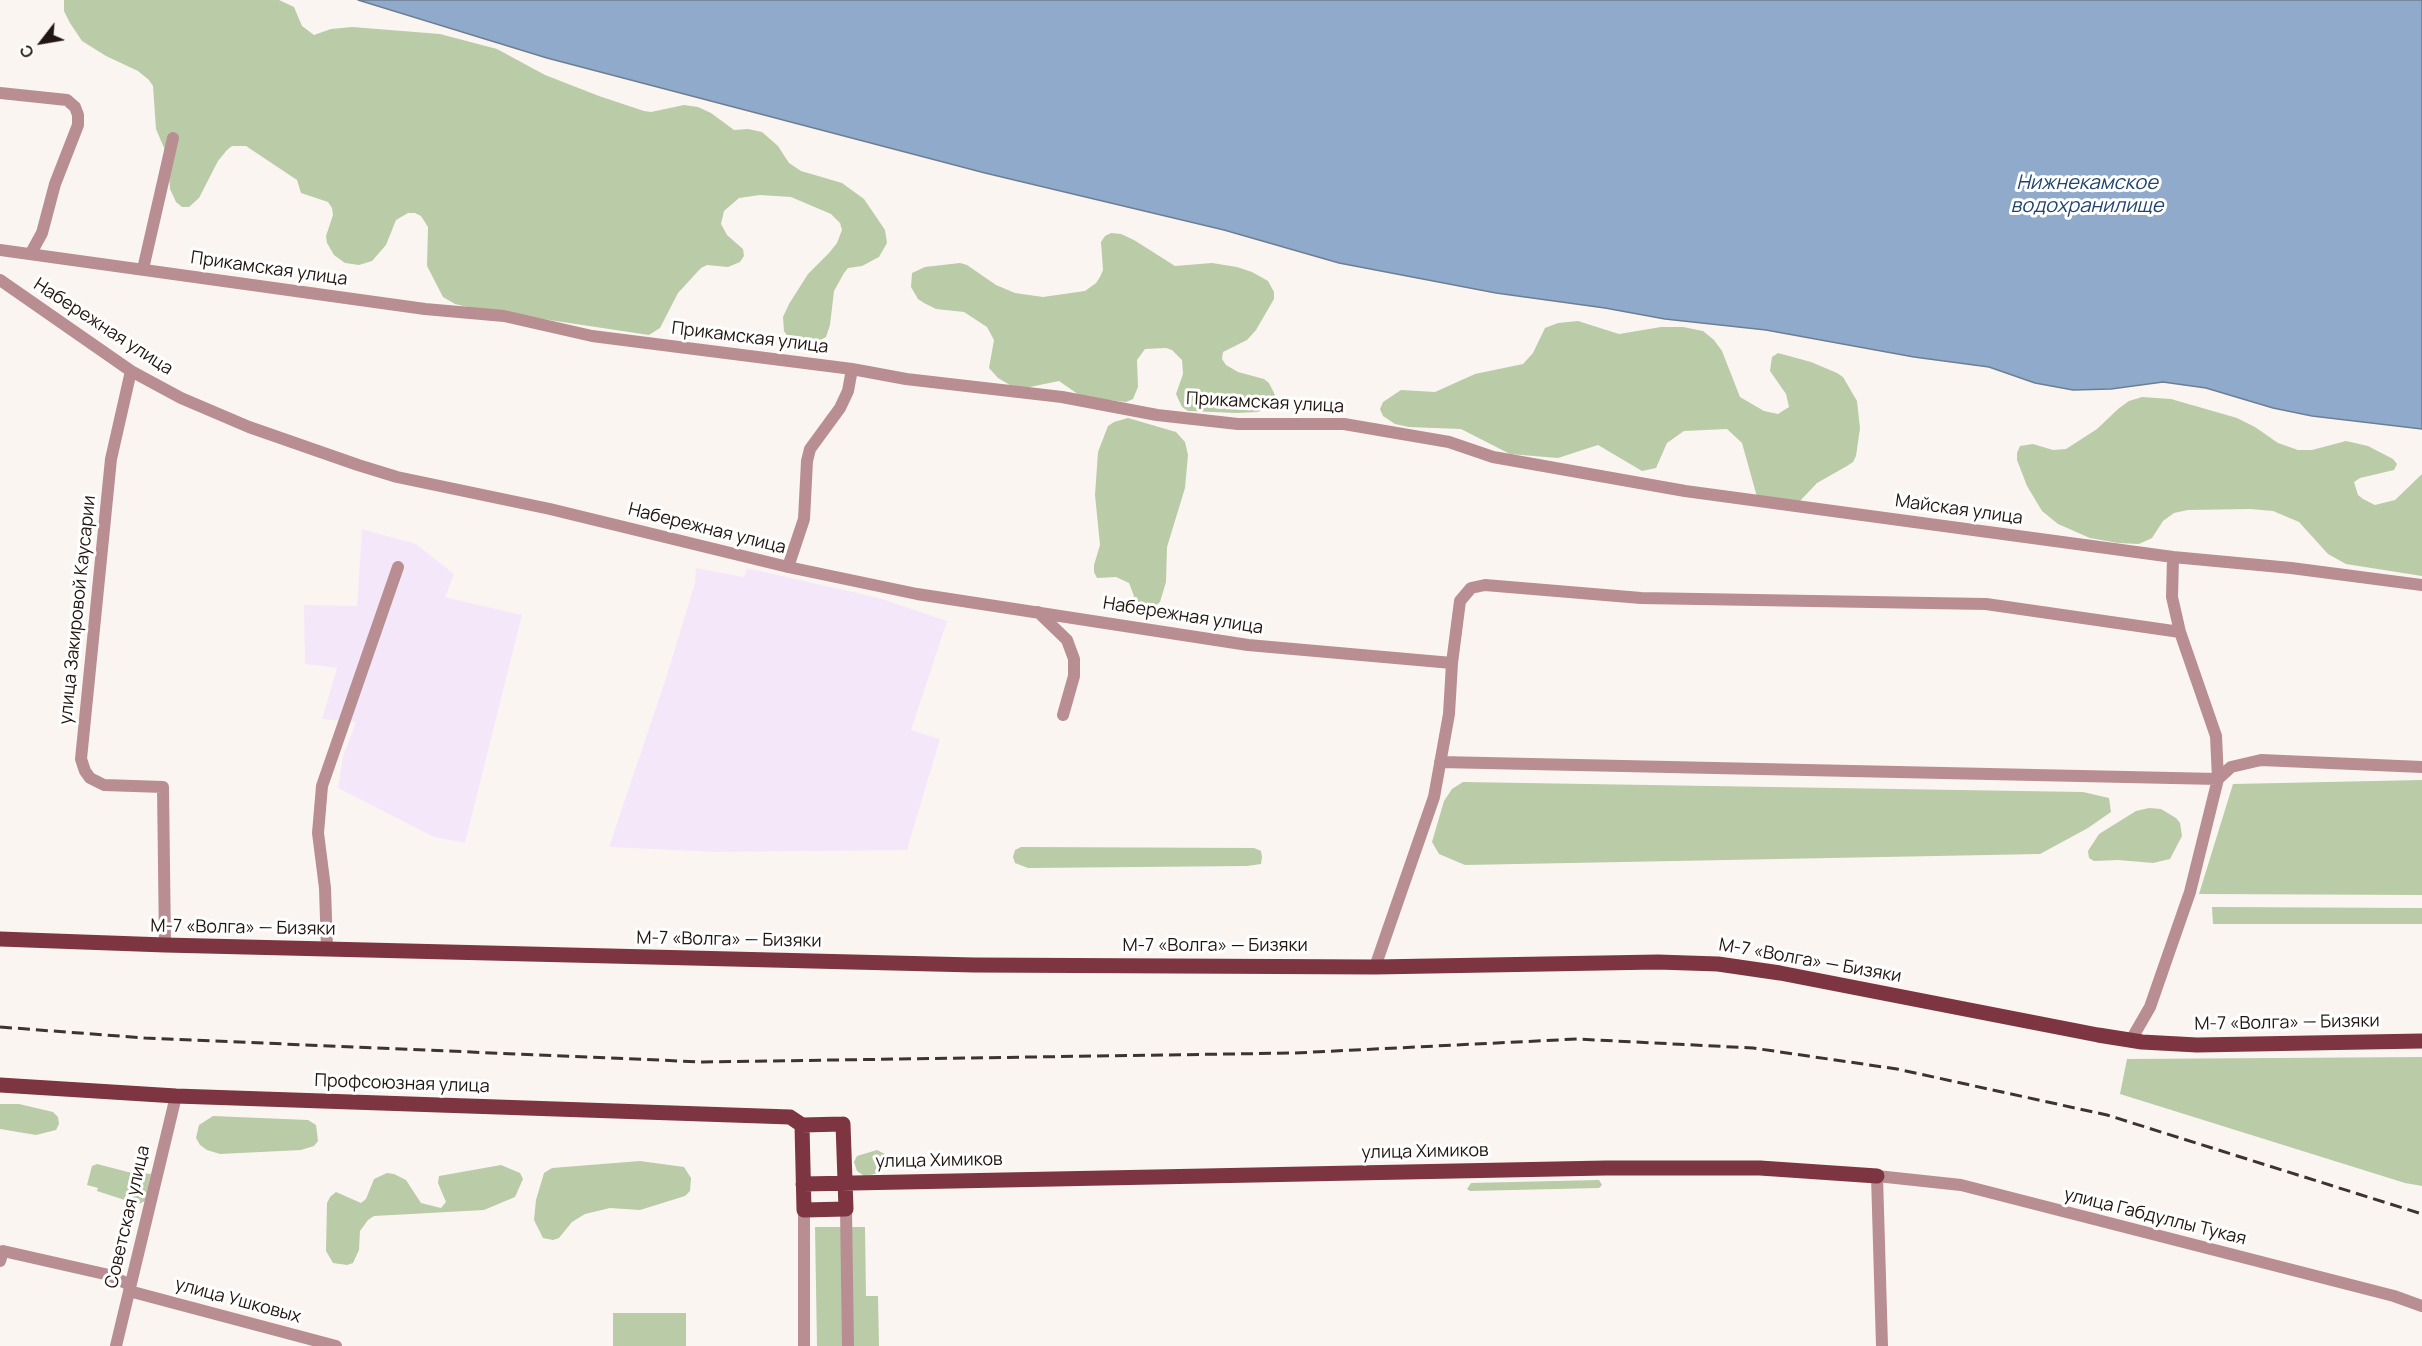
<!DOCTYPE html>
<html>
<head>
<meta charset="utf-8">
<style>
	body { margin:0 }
	#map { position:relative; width:2422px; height:1346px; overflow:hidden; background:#fbf5f2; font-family:Manrope,sans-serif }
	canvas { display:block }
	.north { position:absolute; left:12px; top:12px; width:60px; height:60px; -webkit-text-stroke:4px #fff; paint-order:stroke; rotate:239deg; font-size:16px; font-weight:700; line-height:24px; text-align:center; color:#211611 }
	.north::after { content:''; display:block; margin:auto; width:21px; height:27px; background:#211611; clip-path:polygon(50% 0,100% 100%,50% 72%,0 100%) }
</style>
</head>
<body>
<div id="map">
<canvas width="2422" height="1346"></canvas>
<div class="north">С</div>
</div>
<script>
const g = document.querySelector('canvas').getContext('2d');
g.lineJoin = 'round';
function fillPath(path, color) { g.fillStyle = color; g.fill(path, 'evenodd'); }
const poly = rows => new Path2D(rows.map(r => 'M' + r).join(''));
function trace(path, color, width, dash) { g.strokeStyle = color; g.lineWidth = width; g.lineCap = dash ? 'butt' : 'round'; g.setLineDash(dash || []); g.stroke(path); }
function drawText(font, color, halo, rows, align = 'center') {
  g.font = font + ' Manrope,sans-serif'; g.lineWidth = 6; g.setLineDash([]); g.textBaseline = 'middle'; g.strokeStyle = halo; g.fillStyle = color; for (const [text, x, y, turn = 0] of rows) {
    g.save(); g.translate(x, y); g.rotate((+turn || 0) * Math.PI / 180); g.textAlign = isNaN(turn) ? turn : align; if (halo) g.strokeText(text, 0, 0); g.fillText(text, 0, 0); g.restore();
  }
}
fillPath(poly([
	[362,529,416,544,454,574,445,597,522,615,465,843,434,837,338,788,343,756,356,722,322,719,337,668,305,664,304,605,357,606],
	[696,568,744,577,747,568,879,598,947,621,911,730,940,739,907,850,717,852,609,847,666,678,695,583]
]), '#f5e7fa');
fillPath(poly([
	[64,0,279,0,294,7,302,26,314,35,331,29,352,27,440,34,497,49,545,75,599,96,644,111,651,112,684,105,698,107,711,113,734,130,748,129,762,132,778,146,789,163,801,171,842,183,864,199,885,230,887,243,879,257,862,266,848,268,844,273,834,291,830,325,826,337,813,344,800,344,788,337,784,331,783,317,789,304,808,274,829,253,837,243,842,230,840,223,831,214,791,197,760,195,739,198,724,211,721,224,727,235,743,249,744,256,740,262,728,267,707,265,701,268,678,293,660,328,649,335,476,309,455,304,443,297,427,266,428,227,421,216,415,213,408,213,396,220,386,245,372,261,359,265,345,263,334,255,327,243,326,236,333,215,332,208,328,202,301,193,297,180,246,146,232,146,227,150,218,161,199,198,189,207,182,207,176,202,170,189,167,155,156,129,153,86,149,80,138,71,106,56,82,41,70,23,64,11],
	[1111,233,1121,234,1134,240,1175,266,1212,263,1237,267,1252,272,1268,281,1274,292,1274,299,1256,330,1247,340,1223,352,1222,359,1226,365,1238,372,1264,379,1269,383,1275,395,1270,408,1257,412,1237,413,1188,411,1182,407,1176,394,1183,374,1182,360,1172,350,1166,348,1145,349,1137,360,1138,387,1133,399,1126,402,1082,397,1059,381,1025,388,1010,385,998,378,989,368,994,340,987,327,964,312,936,309,924,303,918,299,911,287,912,273,925,267,960,263,967,265,996,285,1015,293,1043,297,1085,291,1096,283,1100,277,1103,270,1101,242,1105,236],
	[1578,321,1619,334,1661,327,1683,327,1703,331,1714,340,1722,351,1740,397,1764,411,1778,414,1789,407,1786,394,1770,371,1772,357,1778,353,1811,362,1837,373,1843,377,1857,401,1860,428,1856,456,1853,462,1847,466,1817,483,1798,503,1759,504,1742,443,1727,429,1684,431,1667,443,1656,468,1642,471,1598,445,1558,458,1510,454,1461,429,1409,427,1395,424,1383,416,1380,409,1383,402,1401,390,1435,392,1475,374,1523,364,1533,353,1545,328,1558,323],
	[2142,397,2171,399,2237,418,2255,427,2278,443,2298,450,2312,450,2346,441,2368,446,2393,459,2397,464,2394,470,2360,478,2354,482,2358,495,2363,499,2375,505,2395,500,2422,474,2422,576,2346,564,2328,554,2299,522,2273,511,2250,509,2188,510,2174,513,2163,521,2152,538,2139,544,2118,543,2090,538,2058,524,2042,511,2027,486,2017,460,2017,453,2020,446,2033,444,2053,450,2066,449,2097,429,2118,409,2129,401],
	[1128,418,1176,432,1185,442,1188,455,1185,488,1167,547,1166,582,1160,602,1150,610,1136,607,1130,603,1134,596,1129,583,1116,577,1097,578,1094,572,1094,565,1100,545,1095,495,1098,452,1108,426,1114,422],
	[2422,780,2422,895,2199,894,2233,784],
	[1463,782,2083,792,2109,798,2111,812,2088,828,2040,854,1465,865,1439,854,1432,842,1444,801,1452,789],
	[2149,808,2161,809,2176,818,2180,823,2182,836,2170,859,2153,863,2118,860,2094,861,2089,858,2088,851,2099,834,2136,811],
	[1021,847,1254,848,1261,851,1262,857,1261,864,1247,866,1028,868,1015,863,1013,857,1015,850],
	[2212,907,2422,908,2422,924,2213,924],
	[2422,1057,2422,1186,2405,1183,2120,1094,2127,1059],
	[0,1104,19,1104,53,1112,58,1117,59,1124,56,1130,36,1135,0,1129],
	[213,1116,308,1120,316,1125,318,1141,314,1146,301,1150,220,1154,207,1150,200,1145,196,1138,199,1125],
	[877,1150,889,1156,886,1167,880,1173,864,1176,857,1171,854,1162,857,1156],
	[640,1161,684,1167,691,1178,690,1191,685,1196,640,1210,610,1208,585,1214,572,1222,559,1238,553,1240,543,1238,534,1220,536,1200,544,1173,552,1168],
	[97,1164,128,1172,151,1174,145,1201,139,1204,134,1203,97,1191,98,1188,87,1185,92,1166],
	[501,1165,520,1173,523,1179,515,1197,484,1210,374,1216,368,1220,360,1231,359,1250,353,1263,347,1265,333,1263,326,1251,327,1203,330,1197,336,1192,361,1203,366,1199,374,1179,387,1173,394,1174,406,1180,421,1203,441,1208,446,1202,438,1183,439,1176],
	[1599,1180,1602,1185,1599,1188,1470,1191,1467,1189,1471,1183],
	[815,1227,865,1227,866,1296,878,1296,879,1346,817,1346],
	[613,1313,686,1313,686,1346,613,1346]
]), '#b9cba7');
const water = poly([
	[358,0,2422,0,2422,429,2312,416,2273,408,2206,388,2163,382,2111,389,2073,390,2035,383,1989,367,1914,357,1766,330,1665,319,1605,308,1496,293,1339,263,1224,230,985,173,547,58,358,0]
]);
fillPath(water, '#8faaca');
trace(water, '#6e7e92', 1.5);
trace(poly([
	[0,93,67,100,75,107,78,115,78,125,55,184,42,233,31,253],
	[0,250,425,309,504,316,592,336,852,369,906,379,1062,397,1157,415,1238,424,1344,424,1449,442,1493,457,1685,491,2173,557,2291,568,2422,585],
	[143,269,173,138],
	[0,280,131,371,181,398,249,427,358,465,397,477,550,509,788,567,917,594,1248,645,1452,663],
	[131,371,111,459,81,759,85,771,90,778,104,785,163,787,165,945],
	[788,567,804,519,807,461,810,449,840,408,848,391,852,369],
	[1038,612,1067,640,1074,659,1074,676,1063,715],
	[1440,762,2218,779],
	[2218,779,2231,767,2261,760,2422,767],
	[327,949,325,888,318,833,322,786,398,567],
	[1375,967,1434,797,1449,714,1452,663,1460,601,1471,588,1485,585,1641,598,1986,604,2180,632],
	[2131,1040,2150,1007,2190,892,2218,779,2216,736,2180,632,2172,597,2173,557],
	[846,1209,848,1346],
	[804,1210,804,1346],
	[0,1261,3,1251,109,1275,130,1285],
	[129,1291,336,1346],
	[116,1346,176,1096],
	[1882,1346,1877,1176,1961,1185,2394,1296,2422,1306]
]), '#b88e92', 12);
trace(poly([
	[0,939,165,945,974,965,1375,967,1658,962,1718,964,1780,973,2098,1035,2142,1042,2197,1045,2422,1041],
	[0,1085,176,1096,790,1117,802,1125],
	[843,1124,846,1209,804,1210,802,1125,843,1124],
	[803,1184,1606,1168,1760,1168,1877,1176]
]), '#7d3641', 15);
trace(poly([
	[0,1027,145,1038,703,1062,1295,1053,1577,1039,1753,1048,1897,1069,2107,1115,2422,1214]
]), '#3e342f', 3, [12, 6]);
drawText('18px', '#211611', '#fff', [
	["Прикамская улица",269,269,8],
	["Набережная улица",103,327,33],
	["Прикамская улица",750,338,7],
	["Прикамская улица",1265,403,3],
	["Майская улица",1959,510,8],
	["Набережная улица",707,529,14],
	["улица Закировой Каусарии",78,610,-84],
	["Набережная улица",1183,616,9],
	["М-7 «Волга» — Бизяки",243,928,1],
	["М-7 «Волга» — Бизяки",729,940,1],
	["М-7 «Волга» — Бизяки",1215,946],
	["М-7 «Волга» — Бизяки",1810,961,10],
	["М-7 «Волга» — Бизяки",2287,1023,-1],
	["Профсоюзная улица",402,1084,2],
	["улица Химиков",1425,1152,-1],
	["улица Химиков",939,1161,-1],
	["Советская улица",128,1217,-77],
	["улица Габдуллы Тукая",2155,1217,14],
	["улица Ушковых",238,1301,15]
]);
drawText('italic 20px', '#1f446f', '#fff', [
	["Нижнекамское",2087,183],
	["водохранилище",2087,206]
]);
</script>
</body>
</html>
